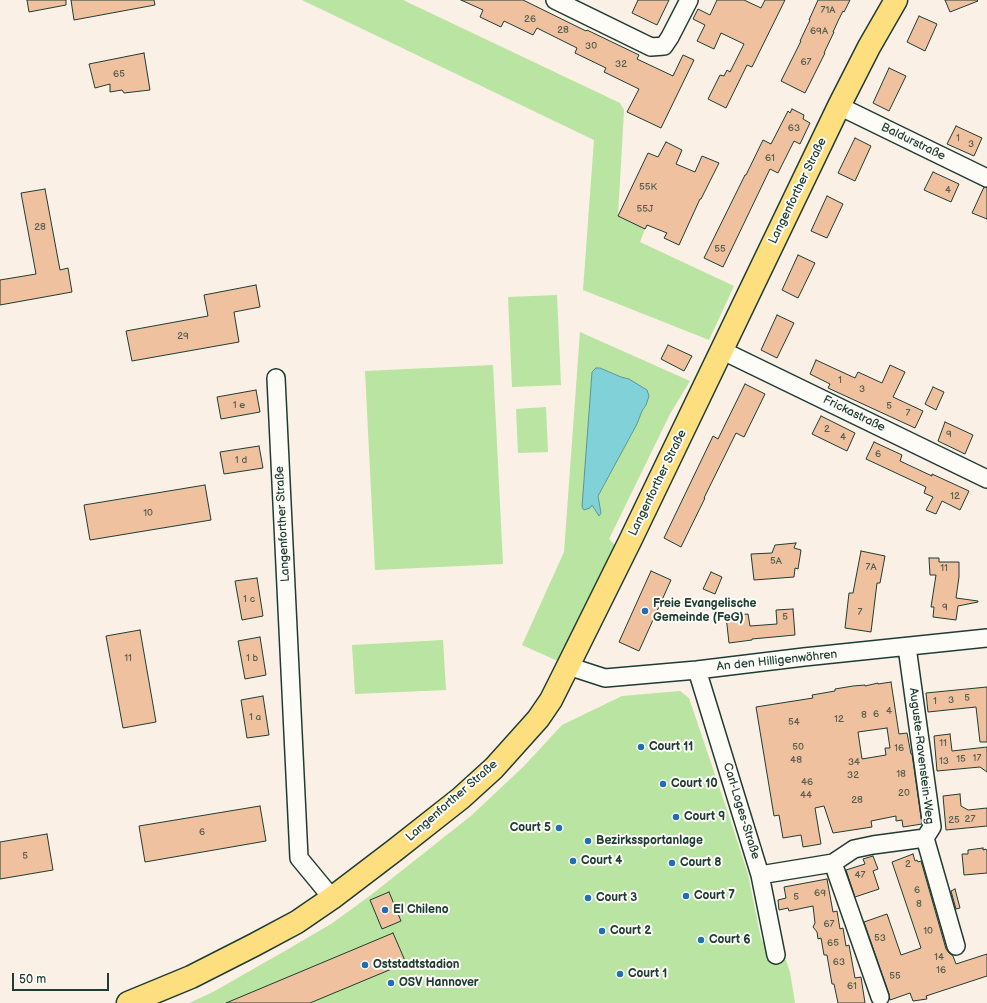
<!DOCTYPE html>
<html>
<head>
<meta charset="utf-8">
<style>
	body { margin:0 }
	#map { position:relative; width:987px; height:1003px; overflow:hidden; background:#faf0e5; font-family:"Balsamiq Sans",sans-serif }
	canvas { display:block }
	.scale { position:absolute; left:12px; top:973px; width:97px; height:18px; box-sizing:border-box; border:2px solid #1f3d34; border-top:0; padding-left:5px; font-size:12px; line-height:14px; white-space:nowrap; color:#1f3d34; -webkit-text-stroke:3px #fdfcf7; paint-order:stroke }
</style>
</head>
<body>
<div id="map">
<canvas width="987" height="1003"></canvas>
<div class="scale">50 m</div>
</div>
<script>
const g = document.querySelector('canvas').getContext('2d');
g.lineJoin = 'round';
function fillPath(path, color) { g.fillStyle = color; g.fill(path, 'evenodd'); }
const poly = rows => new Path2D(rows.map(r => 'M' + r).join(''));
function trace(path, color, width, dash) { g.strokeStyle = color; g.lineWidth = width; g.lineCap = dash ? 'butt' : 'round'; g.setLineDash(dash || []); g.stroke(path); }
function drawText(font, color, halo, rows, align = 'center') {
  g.font = font + ' "Balsamiq Sans",sans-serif'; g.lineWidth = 4; g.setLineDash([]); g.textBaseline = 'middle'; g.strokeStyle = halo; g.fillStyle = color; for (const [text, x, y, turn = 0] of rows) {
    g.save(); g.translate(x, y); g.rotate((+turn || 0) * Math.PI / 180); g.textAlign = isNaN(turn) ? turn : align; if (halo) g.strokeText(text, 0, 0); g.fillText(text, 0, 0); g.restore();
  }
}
fillPath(poly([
	[302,0,403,0,620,103,624,110,618,216,645,229,640,242,734,286,709,340,583,290,594,140],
	[557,295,561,385,512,387,508,297],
	[580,332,690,381,670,414,609,539,616,546,562,663,522,645,564,552],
	[600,368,621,377,629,379,646,405,642,411,637,424,598,496,601,512,599,516,592,505],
	[493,365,503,564,375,570,365,371],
	[546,407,548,452,518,453,516,409],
	[443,640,446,690,355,694,352,645],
	[680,691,689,698,729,816,748,874,761,939,769,951,786,960,790,972,795,1003,189,1003,213,992,290,948,331,924,371,895,472,815,524,766,562,725,622,696]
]), '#b9e4a1');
const water = poly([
	[596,368,600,368,621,377,629,379,647,390,649,396,646,405,642,411,637,424,598,496,601,513,599,516,592,505,590,508,584,510,582,507,592,372,596,368]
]);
fillPath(water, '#81d2d8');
trace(water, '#5a9696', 1);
const building = poly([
	[27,0,66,0,66,5,29,12,27,0],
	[71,0,154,0,155,5,74,20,71,0],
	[461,0,523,0,586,31,587,30,639,55,637,59,673,76,683,55,694,60,661,128,627,112,639,89,604,72,606,68,575,53,577,48,537,28,533,35,504,21,501,27,480,17,483,10,461,0],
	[638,0,669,0,657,25,632,13,638,0],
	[717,0,744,0,761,8,765,0,785,0,752,67,747,65,726,108,708,99,720,75,724,76,727,70,730,72,744,44,721,33,714,49,697,41,705,25,693,19,698,9,710,15,717,0],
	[818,0,850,0,844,12,843,11,838,21,833,32,834,32,824,53,825,53,805,93,781,81,801,41,800,41,810,20,809,20,818,0],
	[945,0,977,0,978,1,950,12,945,0],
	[919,16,937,24,925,51,907,42,919,16],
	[144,53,150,90,124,93,122,90,110,92,110,84,95,88,89,64,144,53],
	[889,68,906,76,889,111,873,103,889,68],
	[792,109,804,115,803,119,810,123,800,144,794,141,778,173,770,169,723,267,704,258,745,175,746,175,763,140,771,144,788,111,790,113,792,109],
	[956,126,982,138,974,156,947,144,956,126],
	[855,138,871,146,855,181,838,173,855,138],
	[666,142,682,150,676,164,695,172,702,156,719,163,701,199,700,199,679,245,664,238,667,233,647,225,645,229,618,216,648,153,658,157,666,142],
	[933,172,959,184,951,202,924,190,933,172],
	[984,187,987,188,987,219,972,213,984,187],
	[45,189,60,270,68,268,72,292,0,305,0,280,36,274,21,193,45,189],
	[827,196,843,204,827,238,811,231,827,196],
	[798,255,815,263,798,298,782,290,798,255],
	[256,285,260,307,234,312,239,342,132,361,126,331,208,316,204,295,256,285],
	[777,315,794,323,777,358,761,350,777,315],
	[668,345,692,356,684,371,661,359,668,345],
	[816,360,855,378,858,372,882,383,890,365,905,372,893,397,923,411,915,428,828,388,830,384,810,374,816,360],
	[745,384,765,394,744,437,736,433,704,498,705,498,681,547,664,538,713,436,718,439,745,384],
	[933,387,944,392,936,410,925,404,933,387],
	[256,390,260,412,221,419,217,397,256,390],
	[821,416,855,433,847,451,812,434,821,416],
	[945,422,973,435,965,454,938,441,945,422],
	[874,442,902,455,900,461,932,476,932,474,969,491,960,510,942,501,936,514,926,510,933,497,924,493,926,487,866,459,874,442],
	[259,446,263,468,224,474,220,452,259,446],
	[205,485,211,520,90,540,84,505,205,485],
	[796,543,794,548,801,550,798,569,795,568,794,577,754,580,751,554,772,553,775,545,796,543],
	[861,551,885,556,880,583,877,583,871,632,845,628,849,593,853,593,861,551],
	[929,558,939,558,939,562,959,562,959,577,956,598,978,601,978,602,958,606,956,620,933,617,934,607,931,607,936,575,930,575,929,558],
	[651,571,671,580,639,651,619,642,651,571],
	[711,572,722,577,715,594,703,589,711,572],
	[257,578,263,616,242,620,235,581,257,578],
	[793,609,795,635,752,639,752,640,729,643,726,616,748,614,750,626,777,624,776,610,793,609],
	[140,630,156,722,123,728,106,636,140,630],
	[260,637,266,675,245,679,238,641,260,637],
	[891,682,899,734,907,733,911,754,912,754,922,824,903,827,902,820,896,821,896,816,871,821,872,827,833,833,824,806,815,808,821,844,803,847,801,835,783,838,779,815,774,816,756,707,813,698,812,695,835,691,835,689,853,686,865,685,865,686,878,683,878,684,891,682],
	[887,728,890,748,885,748,886,755,862,759,858,732,887,728],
	[987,687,987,742,980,742,976,707,928,712,926,693,987,687],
	[263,696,269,735,247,738,241,700,263,696],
	[950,734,952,751,987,747,987,772,980,767,937,771,934,736,950,734],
	[960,794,961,806,968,810,987,808,987,826,946,830,943,796,960,794],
	[260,806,266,841,145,862,139,826,260,806],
	[47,834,53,870,0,879,0,842,47,834],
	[983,848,983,850,986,849,987,851,987,873,964,875,962,854,968,854,968,850,983,848],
	[913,854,915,861,917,860,918,862,921,861,946,949,949,953,953,956,956,964,987,954,987,976,926,996,927,999,913,1001,910,993,890,1000,889,994,864,922,887,914,901,955,921,948,892,862,913,854],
	[873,856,878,869,873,871,879,889,855,897,846,870,865,864,863,859,873,856],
	[827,879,833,912,837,911,840,929,843,928,846,946,849,945,855,978,861,977,865,1003,838,1003,834,984,832,984,827,955,824,955,821,938,818,939,817,932,813,927,815,923,813,906,789,911,788,908,779,910,778,900,786,898,784,887,827,879],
	[955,889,960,908,956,909,951,891,955,889],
	[389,892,401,921,382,929,370,900,389,892],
	[393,933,406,963,310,1003,226,1003,393,933]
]);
fillPath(building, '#efc19f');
trace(building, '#1f3d34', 1);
const minor = poly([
	[555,0,651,47,664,46,670,37,689,0],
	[839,106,987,178],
	[721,350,987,479],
	[276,378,299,858,332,898],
	[568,666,605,678,697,670,804,657,987,638],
	[697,670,760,875,776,955],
	[925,838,956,946],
	[833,863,880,997],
	[760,875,833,863,854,849,873,845,925,838,932,827,907,647]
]);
const major = poly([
	[128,1003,191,977,254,945,297,922,332,898,395,850,461,798,494,768,538,719,551,700,568,666,630,541,839,106,869,47,896,0]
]);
trace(minor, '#1f3d34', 20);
trace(major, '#1f3d34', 25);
trace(minor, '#fdfcf7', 17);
trace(major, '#fedf80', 22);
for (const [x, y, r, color] of [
	[645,611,4,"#1f6fb2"],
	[641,747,4,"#1f6fb2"],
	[663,784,4,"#1f6fb2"],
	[676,817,4,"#1f6fb2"],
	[559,828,4,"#1f6fb2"],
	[588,841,4,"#1f6fb2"],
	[573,861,4,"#1f6fb2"],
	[672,863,4,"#1f6fb2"],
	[686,896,4,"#1f6fb2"],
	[588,898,4,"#1f6fb2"],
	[385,910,4,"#1f6fb2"],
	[602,931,4,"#1f6fb2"],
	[701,940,4,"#1f6fb2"],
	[365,965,4,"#1f6fb2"],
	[620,974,4,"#1f6fb2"],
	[391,983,4,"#1f6fb2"]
]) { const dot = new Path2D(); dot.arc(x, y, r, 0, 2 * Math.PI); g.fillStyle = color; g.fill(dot); trace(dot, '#fdfcf7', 1.5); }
drawText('10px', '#535e4f', null, [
	["71A",828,10],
	["26",530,19],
	["28",563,30],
	["69A",819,31],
	["30",591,46],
	["67",806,62],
	["32",621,64],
	["65",119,74],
	["63",794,128],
	["1",958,138],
	["3",971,144],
	["61",770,158],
	["55K",648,187],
	["4",948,190],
	["55J",645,209],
	["28",40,227],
	["55",720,249],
	["29",183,336],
	["1",840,380],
	["3",862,389],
	["1 e",239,405],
	["5",889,406],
	["7",908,413],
	["2",827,429],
	["9",949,434],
	["4",843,437],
	["6",878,454],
	["1 d",241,460],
	["12",955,496],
	["10",148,513],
	["5A",776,561],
	["7A",871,567],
	["11",944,568],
	["1 c",249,599],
	["9",945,607],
	["7",860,612],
	["5",785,617],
	["11",128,658],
	["1 b",252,658],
	["5",967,698],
	["3",951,700],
	["1",935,701],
	["4",889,711],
	["6",876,714],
	["8",864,715],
	["1 a",255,717],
	["12",839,719],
	["54",794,722],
	["11",943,743],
	["50",798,747],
	["16",899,748],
	["17",977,758],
	["15",961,759],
	["48",796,760],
	["13",944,761],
	["34",854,762],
	["18",901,774],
	["32",853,775],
	["46",807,782],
	["20",904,793],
	["44",806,795],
	["28",857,800],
	["27",970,819],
	["25",954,820],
	["6",202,832],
	["5",25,856],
	["2",908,864],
	["47",860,875],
	["6",917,890],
	["69",820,893],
	["5",796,897],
	["8",919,904],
	["67",829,924],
	["10",928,931],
	["53",880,938],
	["65",833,943],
	["14",939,957],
	["63",839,962],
	["16",941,970],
	["55",895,976],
	["61",852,986]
]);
drawText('12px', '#1f3d34', '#fdfcf7', [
	["Baldurstraße",913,142,26],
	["Langenforther Straße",798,191,-64],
	["Frickastraße",854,414,26],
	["Langenforther Straße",658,483,-64],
	["Langenforther Straße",283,524,-93],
	["An den Hilligenwöhren",777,661,-6],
	["Auguste-Ravenstein-Weg",921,756,83],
	["Langenforther Straße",452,801,-41],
	["Carl-Loges-Straße",741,811,73]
]);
drawText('bold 12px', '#1f3d34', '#fdfcf7', [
	["Freie Evangelische",653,604],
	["Gemeinde (FeG)",653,618],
	["Court 11",649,747],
	["Court 10",671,784],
	["Court 9",684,817],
	["Court 5",551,828,"right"],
	["Bezirkssportanlage",596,841],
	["Court 4",581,861],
	["Court 8",680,863],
	["Court 7",694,896],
	["Court 3",596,898],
	["El Chileno",393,910],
	["Court 2",610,931],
	["Court 6",709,940],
	["Oststadtstadion",373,965],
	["Court 1",628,974],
	["OSV Hannover",399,983]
], 'left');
</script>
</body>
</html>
